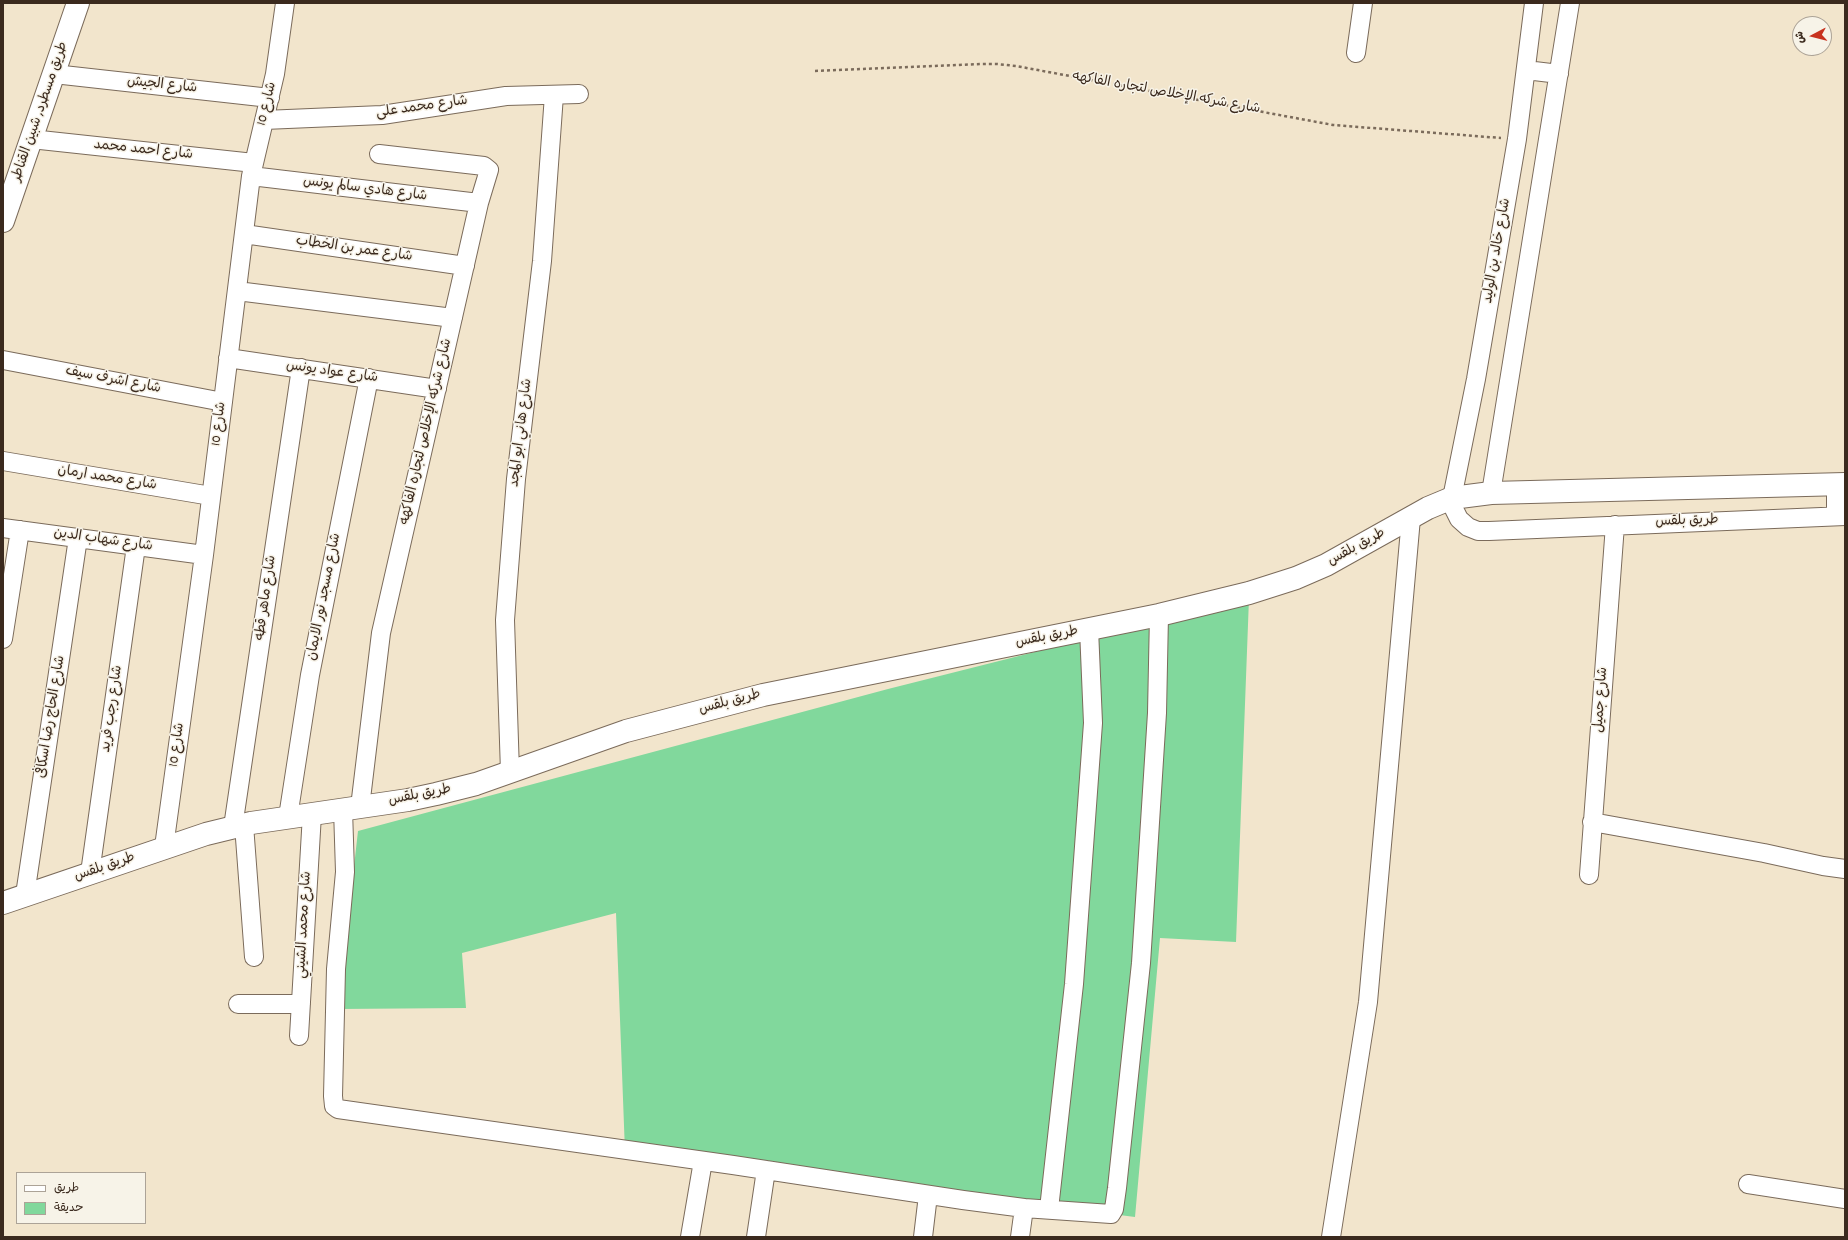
<!DOCTYPE html>
<html>
<head>
<meta charset="utf-8">
<style>
	body { margin:0 }
	#map { position:relative; width:1848px; height:1240px; overflow:hidden; background:#f2e5cc; font-family:Dekko,"Playpen Sans Arabic",sans-serif }
	canvas { display:block }
	.frame { position:absolute; inset:0; border:4px solid #3b2a1e; pointer-events:none }
	.legend { position:absolute; left:16px; top:1172px; width:130px; height:52px; box-sizing:border-box; background:#f7f3e8; border:1px solid #aca397; margin:0; padding:5px 7px; list-style:none; font-size:12px; color:#3b2a1e }
	.legend li { display:flex; align-items:center; gap:8px; height:20px }
	.legend b { width:20px; border:1px solid #aca397 }
	.north { position:absolute; left:1792px; top:16px; width:40px; height:40px; box-sizing:border-box; background:#f7f3e8; border:1px solid #aca397; border-radius:50%; rotate:263deg; font-size:11px; font-weight:700; line-height:16px; text-align:center; color:#3b2a1e }
	.north::after { content:''; display:block; margin:auto; width:14px; height:18px; background:#c8321e; clip-path:polygon(50% 0,100% 100%,50% 72%,0 100%) }
</style>
</head>
<body>
<div id="map">
<canvas width="1848" height="1240"></canvas>
<div class="frame"></div>
<ul class="legend">
<li><b style="height:5px;background:#fff"></b>طريق</li>
<li><b style="height:11px;background:#81d89c"></b>حديقة</li>
</ul>
<div class="north">ش</div>
</div>
<script>
const g = document.querySelector('canvas').getContext('2d');
g.lineJoin = 'round';
function fillPath(path, color) { g.fillStyle = color; g.fill(path, 'evenodd'); }
const poly = rows => new Path2D(rows.map(r => 'M' + r).join(''));
function trace(path, color, width, dash) { g.strokeStyle = color; g.lineWidth = width; g.lineCap = dash ? 'butt' : 'round'; g.setLineDash(dash || []); g.stroke(path); }
function drawText(font, color, halo, rows, align = 'center') {
  g.font = font + ' Dekko,"Playpen Sans Arabic",sans-serif'; g.lineWidth = 3; g.setLineDash([]); g.textBaseline = 'middle'; g.strokeStyle = halo; g.fillStyle = color; for (const [text, x, y, turn = 0] of rows) {
    g.save(); g.translate(x, y); g.rotate((+turn || 0) * Math.PI / 180); g.textAlign = isNaN(turn) ? turn : align; if (halo) g.strokeText(text, 0, 0); g.fillText(text, 0, 0); g.restore();
  }
}
fillPath(poly([
	[1249,598,1236,942,1160,938,1135,1217,625,1152,616,913,462,953,466,1008,338,1009,358,831,888,689]
]), '#81d89c');
const minor = poly([
	[1534,3,1517,139,1476,379,1452,498,1454,509,1459,519,1468,527,1478,531,1489,531,1845,516],
	[1356,53,1363,3],
	[1526,70,1559,74],
	[54,74,270,98],
	[264,120,382,115,506,96,579,94],
	[31,139,254,163],
	[251,176,479,203],
	[244,234,465,266],
	[237,291,453,318],
	[228,358,437,389],
	[3,360,223,402],
	[3,461,211,496],
	[1491,493,1570,3],
	[1836,516,1836,484],
	[3,528,204,555],
	[3,639,20,530],
	[510,772,505,620,516,479,542,261,554,95],
	[360,807,381,633,479,203,489,170,484,166,379,154],
	[343,809,345,872,336,969,333,1096,334,1106,338,1109,733,1165,963,1200,1024,1208,1111,1214,1114,1209,1117,1188,1141,963,1157,713,1159,615],
	[288,817,310,675,369,378],
	[1592,822,1764,853,1823,866,1845,869],
	[244,825,254,957],
	[233,827,301,368],
	[164,847,204,555,251,176,275,74,285,3],
	[90,873,136,546],
	[1589,875,1615,525],
	[25,895,78,538],
	[238,1004,301,1004],
	[299,1036,312,814],
	[1748,1184,1845,1199],
	[1049,1209,1074,984,1093,723,1089,629],
	[690,1237,703,1161],
	[756,1237,766,1170],
	[923,1237,928,1195],
	[1020,1237,1024,1208],
	[1331,1237,1368,1002,1411,518]
]);
const secondary = poly([
	[3,221,78,3],
	[3,903,206,834,251,823,408,800,436,794,476,784,626,731,763,695,1159,615,1249,593,1296,578,1326,565,1428,508,1452,498,1491,493,1845,484]
]);
trace(minor, '#7b6b5b', 20);
trace(secondary, '#7b6b5b', 24);
trace(poly([
	[815,71,980,64,997,64,1016,66,1333,125,1501,138]
]), '#7b6b5b', 2.5, [3, 3]);
trace(minor, '#fff', 18);
trace(secondary, '#fff', 22);
drawText('14px', '#3b2a1e', '#f7f3e8', [
	["شارع الجيش",162,86,6],
	["شارع شركه الإخلاص لتجاره الفاكهه",1166,94,10],
	["شارع 10",268,104,-76],
	["شارع محمد على",422,108,-8],
	["طريق مسطرد, شبين القناطر",41,112,-71],
	["شارع احمد محمد",143,151,6],
	["شارع هادي سالم يونس",365,190,7],
	["شارع عمر بن الخطاب",354,250,8],
	["شارع خالد بن الوليد",1498,251,-80],
	["شارع عواد يونس",332,373,8],
	["شارع اشرف سيف",113,381,11],
	["شارع 10",220,424,-83],
	["شارع شركه الإخلاص لتجاره الفاكهه",427,432,-77],
	["شارع هاني ابو المجد",522,433,-83],
	["شارع محمد ارمان",107,479,9],
	["طريق بلقس",1687,522,-2],
	["شارع شهاب الدين",103,541,8],
	["طريق بلقس",1357,548,-29],
	["شارع مسجد نور الايمان",325,597,-79],
	["شارع ماهر قطه",267,598,-82],
	["طريق بلقس",1047,638,-11],
	["شارع جميل",1602,700,-86],
	["طريق بلقس",730,703,-15],
	["شارع رجب فريد",113,709,-82],
	["شارع الحاج رضا اسكافى",52,717,-81],
	["شارع 10",178,745,-82],
	["طريق بلقس",420,796,-11],
	["طريق بلقس",105,868,-19],
	["شارع محمد الشيني",305,925,-87]
]);
</script>
</body>
</html>
